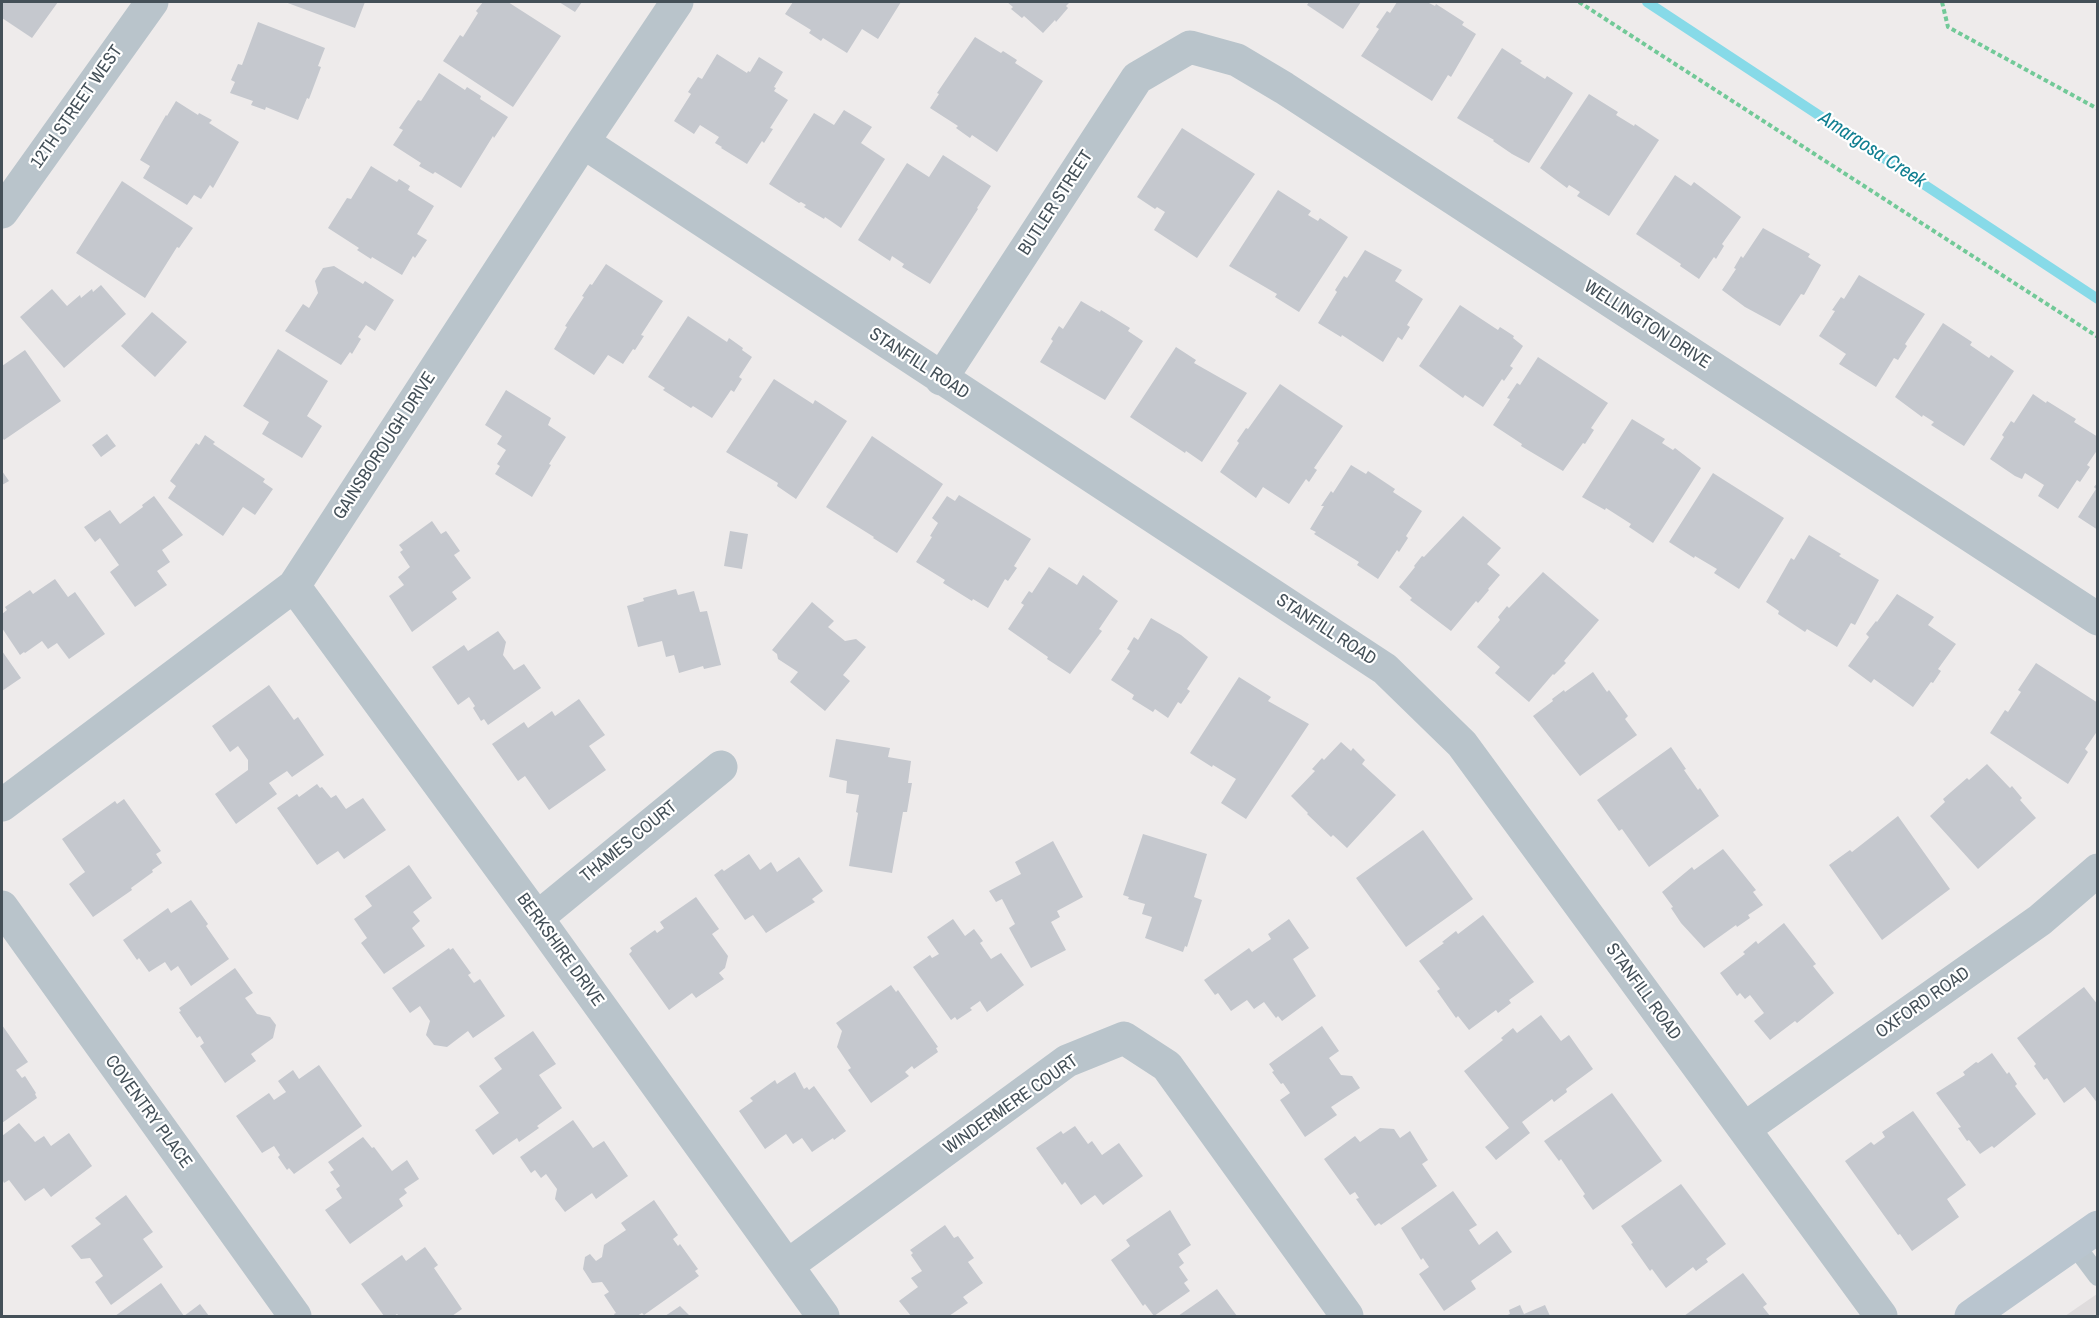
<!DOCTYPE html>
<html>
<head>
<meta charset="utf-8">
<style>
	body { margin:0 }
	#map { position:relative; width:2099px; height:1318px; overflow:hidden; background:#eeebeb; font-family:"Archivo Narrow",sans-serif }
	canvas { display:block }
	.frame { position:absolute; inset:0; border:3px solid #445058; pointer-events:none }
</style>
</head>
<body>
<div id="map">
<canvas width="2099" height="1318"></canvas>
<div class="frame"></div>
</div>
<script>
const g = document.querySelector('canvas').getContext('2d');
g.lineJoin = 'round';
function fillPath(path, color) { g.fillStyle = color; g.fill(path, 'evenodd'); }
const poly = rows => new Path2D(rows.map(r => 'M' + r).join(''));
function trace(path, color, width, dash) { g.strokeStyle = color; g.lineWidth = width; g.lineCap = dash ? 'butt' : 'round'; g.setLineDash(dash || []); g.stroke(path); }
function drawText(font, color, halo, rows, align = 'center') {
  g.font = font + ' "Archivo Narrow",sans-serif'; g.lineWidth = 4.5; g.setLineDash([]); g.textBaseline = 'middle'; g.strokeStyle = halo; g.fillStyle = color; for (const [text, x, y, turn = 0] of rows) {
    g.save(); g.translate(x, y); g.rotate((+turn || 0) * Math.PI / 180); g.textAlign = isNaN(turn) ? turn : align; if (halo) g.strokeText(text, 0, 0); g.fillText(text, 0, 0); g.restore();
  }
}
fillPath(poly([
	[2097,1294,2097,1316,2065,1316]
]), '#dfdcdd');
trace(poly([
	[1647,2,2098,299]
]), '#87dae8', 10);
fillPath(poly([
	[2,2,58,2,32,38,2,18],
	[285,2,365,2,355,28],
	[483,2,508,2,561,36,513,107,443,61,460,35,463,37,478,13,476,11],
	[559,2,582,2,575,12],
	[793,2,901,2,878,39,862,29,847,53,823,38,821,41,809,33,811,30,785,14],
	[1007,2,1070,2,1066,6,1068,8,1056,22,1055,20,1043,33,1024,16,1022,18,1011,9,1013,7],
	[1309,2,1361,2,1343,29,1307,5],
	[1397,2,1427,2,1435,6,1436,4,1464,22,1462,25,1476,34,1451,77,1448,75,1432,101,1361,56,1379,29,1376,27,1387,11,1390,13],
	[258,22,325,48,318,66,321,67,309,99,307,98,298,120,266,107,265,110,251,105,253,101,230,93,235,82,231,80,238,64,242,65],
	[975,37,1001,53,1003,51,1017,60,1015,63,1043,81,997,152,972,135,970,138,956,128,958,126,930,108,939,94,937,93],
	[1502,48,1522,61,1520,63,1545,79,1547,76,1573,93,1529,163,1512,154,1493,141,1494,140,1457,118],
	[717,54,747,73,748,71,750,72,759,57,783,72,774,87,776,88,774,91,788,100,770,128,773,129,764,143,762,141,747,164,721,148,722,147,715,143,719,137,700,125,694,134,674,121,691,94,688,92,698,77,702,79],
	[439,73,465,90,467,87,481,96,480,99,508,117,494,138,493,136,461,188,435,172,433,174,419,166,421,163,393,145,403,130,399,128,418,100,421,101],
	[1589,94,1618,112,1616,115,1634,126,1635,124,1659,140,1609,216,1577,196,1580,192,1569,185,1567,188,1540,168],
	[176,101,198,115,199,113,212,120,209,123,239,142,213,188,210,185,201,199,194,195,187,205,143,178,150,166,140,160,166,115,167,116],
	[844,110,872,127,861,143,885,159,841,228,825,217,824,219,804,207,806,205,801,202,799,203,769,184,814,113,834,125],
	[1182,128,1255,174,1197,258,1154,230,1165,212,1157,207,1155,209,1137,197],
	[943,155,991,186,977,208,978,209,930,284,902,267,904,264,892,256,890,261,858,240,907,163,929,177],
	[371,166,397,182,399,179,410,186,408,190,434,206,417,234,427,240,415,258,413,256,402,275,372,257,371,259,357,250,359,248,328,228,347,198,351,199],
	[1675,175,1691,186,1694,182,1741,217,1722,244,1724,246,1716,259,1714,257,1699,279,1680,266,1681,264,1636,234],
	[122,181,193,228,179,248,177,247,145,298,76,253],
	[1278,190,1311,211,1308,215,1318,221,1320,218,1348,237,1299,312,1275,297,1277,294,1229,266],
	[1763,228,1810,254,1808,257,1821,265,1804,295,1801,294,1780,326,1745,307,1722,290,1736,269,1734,268,1741,256,1743,258],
	[1365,250,1402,270,1395,281,1423,299,1407,325,1410,327,1402,340,1398,337,1383,362,1342,335,1341,337,1318,323,1337,292,1335,290,1344,276,1347,278],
	[606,264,663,301,641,335,644,336,635,350,633,349,623,364,608,355,594,375,554,349,567,327,565,326,584,297,582,296,590,284,592,285],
	[334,266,363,284,365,281,394,300,375,331,366,325,358,337,361,339,352,354,350,352,341,365,285,331,303,304,309,308,318,293,315,281,323,268],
	[1859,275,1925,314,1905,344,1907,346,1898,360,1894,358,1876,387,1839,364,1846,354,1819,336,1835,311,1832,310,1841,297,1844,299],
	[101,285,126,314,64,368,20,317,52,289,67,306,80,295,81,298,92,289,93,292],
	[1081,301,1100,312,1101,310,1130,328,1128,331,1143,341,1105,400,1040,362,1053,341,1051,339,1059,326,1063,329],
	[1460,305,1498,330,1500,327,1514,336,1513,338,1523,346,1510,366,1513,368,1504,381,1502,379,1483,407,1465,395,1463,398,1419,366],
	[152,312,187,342,155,377,121,346],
	[688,316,727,342,729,338,743,348,742,350,752,357,739,377,742,379,734,392,731,390,712,418,693,406,691,408,663,390,665,388,648,377],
	[1943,323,1972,342,1970,345,1989,358,1991,355,2014,371,1964,446,1931,425,1934,422,1923,415,1922,417,1895,397],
	[1176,347,1196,360,1194,363,1247,393,1202,462,1186,451,1185,453,1130,417],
	[278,349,328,381,307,416,322,426,302,458,262,434,269,422,243,406],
	[25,350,61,401,4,440,2,437,2,366],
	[1538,357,1608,403,1591,428,1594,430,1585,444,1583,443,1563,471,1521,446,1522,444,1493,425,1510,399,1507,398,1517,383,1520,385],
	[774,379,813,404,815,400,847,421,796,499,777,486,778,483,726,452],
	[1280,384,1343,426,1314,468,1317,470,1309,482,1306,479,1289,504,1263,487,1256,498,1220,472,1239,443,1237,441,1246,428,1248,429],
	[506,390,551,418,548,425,566,437,549,464,551,465,532,497,495,474,500,466,497,464,506,450,497,444,502,436,485,425],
	[2033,394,2046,403,2047,401,2076,419,2074,422,2098,437,2098,449,2087,465,2090,467,2080,482,2077,480,2058,509,2038,496,2044,485,2025,473,2022,479,2015,476,1990,459,2004,437,2002,435,2011,421,2014,423],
	[1632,419,1665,439,1662,443,1673,450,1675,448,1701,468,1653,543,1629,527,1631,524,1606,508,1605,510,1582,497],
	[107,434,116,446,101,457,92,445],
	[205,435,215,442,213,444,265,479,263,482,273,489,255,515,243,507,223,536,168,498,176,486,170,481,196,443,199,445],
	[872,436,943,484,897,553,873,538,874,537,826,507],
	[1351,465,1366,474,1368,471,1395,489,1393,492,1422,511,1406,536,1408,538,1399,552,1397,550,1378,579,1357,565,1359,562,1314,534,1316,532,1310,529,1324,506,1321,506,1331,491,1333,493],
	[2,471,9,481,2,485],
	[1713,473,1784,518,1739,589,1714,573,1717,569,1695,556,1694,558,1669,542],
	[2098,482,2098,530,2078,517,2096,489,2094,487],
	[959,495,1031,539,1014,566,1017,568,1008,581,1005,579,988,608,973,599,972,601,943,583,945,580,916,562,932,537,930,536,938,523,932,518,947,496,955,501],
	[154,496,183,535,162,550,170,562,157,571,167,585,135,607,110,572,119,565,100,538,95,542,84,527,110,510,120,524,143,507,142,505],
	[1463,516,1501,548,1487,564,1500,575,1488,589,1489,590,1478,603,1476,601,1451,631,1410,600,1412,598,1399,587,1415,567,1414,566,1422,556,1424,557],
	[432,521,441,534,446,531,460,551,454,555,471,578,452,592,457,599,412,632,389,596,404,585,398,577,410,567,400,552,403,550,399,545],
	[730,531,748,534,742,569,724,566],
	[1809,535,1841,554,1839,556,1879,580,1855,625,1851,623,1837,647,1807,629,1805,632,1778,614,1779,611,1766,602,1791,558,1794,560],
	[1049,567,1077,585,1083,575,1118,601,1099,629,1102,631,1070,674,1047,659,1048,657,1008,629,1024,605,1021,603,1029,591,1032,593],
	[1543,572,1599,620,1564,661,1566,663,1554,675,1553,674,1529,702,1495,673,1500,667,1477,647,1500,620,1498,617,1507,606,1509,608],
	[55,579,68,597,75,592,105,634,69,659,57,643,48,649,42,641,25,653,24,652,20,655,2,628,2,614,7,610,5,607,30,590,33,594],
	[676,589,678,595,694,591,700,612,707,611,721,665,704,669,703,666,679,673,674,655,666,657,662,641,638,647,627,606,644,601,643,598],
	[1897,594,1934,617,1928,625,1956,644,1938,669,1941,671,1933,683,1931,682,1913,707,1874,679,1871,683,1848,666,1869,637,1866,634,1876,621,1877,622],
	[812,602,834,621,828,627,845,641,856,639,866,647,843,675,850,681,825,711,790,682,798,672,778,659,777,654,772,650],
	[1151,618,1181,635,1208,657,1187,689,1190,691,1181,704,1178,702,1168,718,1155,709,1153,712,1132,699,1134,695,1111,680,1130,651,1127,649,1134,637,1138,640],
	[498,631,506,642,503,655,514,670,524,664,541,688,488,725,484,719,481,721,473,708,475,706,469,697,458,705,432,667,464,645,468,651],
	[2,651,21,678,2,691],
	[2036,663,2098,703,2098,730,2085,749,2088,752,2068,784,1990,733,2005,710,2008,712,2021,692,2018,690],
	[1593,672,1607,692,1609,690,1628,716,1625,719,1637,735,1580,776,1533,716,1553,701,1552,699,1564,690,1565,692],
	[1239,677,1271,697,1268,701,1309,724,1246,819,1221,803,1236,779,1213,765,1212,767,1190,753],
	[269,685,294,720,298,717,324,755,292,777,287,771,269,783,277,794,236,824,215,794,248,770,248,760,238,746,230,752,212,726],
	[579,699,605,735,589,746,606,770,549,810,525,776,518,781,492,744,524,722,528,728,552,711,555,716],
	[836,739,890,748,888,757,911,761,908,783,912,783,907,812,903,812,892,873,849,866,858,813,856,812,859,795,846,793,847,781,829,777],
	[1341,742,1351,751,1353,748,1365,760,1362,764,1396,795,1347,848,1333,835,1331,837,1307,814,1308,813,1291,796,1315,771,1312,769,1322,758,1324,760],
	[1671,747,1686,769,1684,770,1698,790,1700,788,1719,816,1649,867,1622,829,1619,831,1597,800],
	[1987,764,2010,788,2012,786,2022,798,2020,800,2036,818,1978,869,1930,816,1945,802,1943,799,1967,778,1969,780],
	[317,784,320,788,322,787,331,798,336,795,346,809,363,798,386,830,344,859,338,851,317,865,277,808,297,794,299,797],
	[124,799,161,851,156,854,162,863,152,870,153,872,131,888,132,890,93,917,69,884,85,872,62,839,115,801,117,804],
	[1898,816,1950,889,1882,940,1829,865,1850,850,1852,852],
	[1423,830,1473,899,1406,947,1356,878],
	[1143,834,1207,854,1194,897,1202,900,1187,947,1185,946,1183,952,1145,938,1152,917,1142,914,1145,904,1128,899,1129,897,1123,895],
	[1053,841,1083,897,1057,911,1060,917,1051,922,1066,950,1031,968,1009,928,1015,924,1002,899,996,902,989,891,1021,874,1015,862],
	[1723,849,1756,890,1753,892,1763,905,1748,915,1750,918,1737,927,1736,925,1704,948,1681,923,1671,908,1673,907,1662,892,1692,867,1694,870],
	[749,854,760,870,771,862,777,872,799,857,823,891,812,899,815,902,766,933,753,915,745,920,714,875,722,869,724,871],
	[409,865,432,898,413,912,420,921,412,928,425,946,384,974,361,943,367,938,354,919,372,906,365,896],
	[696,897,719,929,712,934,728,956,725,968,719,973,724,979,696,998,692,993,669,1010,629,954,632,951,630,948,655,930,657,933,664,928,660,922],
	[191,900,208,924,206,926,229,959,191,986,178,966,171,971,165,962,149,972,139,958,137,960,123,940,168,908,171,913],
	[1483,915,1534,982,1509,1000,1511,1003,1498,1013,1496,1010,1469,1030,1458,1016,1456,1018,1437,991,1440,989,1419,961,1444,943,1442,942,1456,931,1458,934],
	[953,919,965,936,974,929,983,941,980,943,991,959,1001,953,1024,985,987,1012,980,1001,970,1008,972,1010,957,1020,955,1017,951,1020,913,967,930,955,932,958,939,954,927,937],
	[1289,919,1309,948,1293,959,1316,996,1282,1021,1278,1016,1276,1018,1264,1002,1254,1009,1247,1000,1231,1011,1218,993,1215,995,1204,980,1249,948,1252,952,1271,939,1268,934],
	[1784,923,1816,964,1813,966,1834,993,1797,1023,1795,1021,1770,1040,1754,1021,1764,1013,1750,995,1745,999,1740,993,1737,996,1720,973,1745,954,1743,952,1756,941,1758,944],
	[449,948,450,950,453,948,471,973,468,975,474,983,480,979,505,1016,473,1038,468,1031,447,1047,434,1045,426,1035,430,1021,420,1006,410,1013,392,988],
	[235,968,253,993,245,998,257,1014,270,1017,276,1025,273,1038,251,1054,256,1061,225,1083,200,1046,204,1043,200,1036,197,1038,179,1012,181,1011,179,1008],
	[891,985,896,992,898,990,938,1047,936,1048,938,1052,914,1069,912,1066,905,1072,909,1076,871,1103,848,1070,851,1068,837,1047,842,1031,836,1023],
	[2084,987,2098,1005,2098,1104,2085,1087,2064,1103,2047,1078,2044,1080,2034,1066,2036,1064,2017,1038],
	[1541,1015,1561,1041,1569,1035,1593,1069,1566,1089,1567,1092,1554,1102,1552,1099,1522,1122,1530,1133,1496,1160,1485,1147,1509,1128,1464,1071,1503,1040,1501,1038,1513,1028,1517,1033],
	[2,1025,28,1062,16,1070,22,1078,25,1076,36,1093,35,1094,37,1098,2,1123],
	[1322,1026,1339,1051,1329,1058,1341,1075,1352,1076,1360,1088,1331,1107,1337,1115,1305,1137,1280,1100,1290,1093,1283,1083,1281,1084,1272,1072,1274,1071,1269,1064],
	[533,1031,556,1064,539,1075,562,1108,537,1126,539,1128,519,1142,517,1138,493,1155,475,1130,499,1113,479,1086,502,1069,494,1058],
	[1992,1053,2007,1074,2009,1072,2017,1084,2015,1086,2036,1114,1994,1148,1992,1146,1980,1154,1969,1140,1967,1141,1958,1128,1961,1127,1936,1093,1965,1075,1963,1072,1976,1062,1978,1063],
	[319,1065,362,1126,294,1174,289,1168,287,1170,278,1157,280,1155,274,1146,262,1153,236,1116,269,1093,274,1100,286,1092,278,1081,293,1070,299,1079],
	[795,1072,804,1089,807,1087,809,1090,814,1086,846,1131,834,1140,833,1138,812,1152,802,1138,793,1144,786,1134,765,1149,739,1111,753,1101,750,1098,775,1080,777,1084],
	[1612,1093,1662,1161,1593,1210,1583,1196,1585,1194,1561,1159,1559,1161,1544,1141],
	[1913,1111,1966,1185,1947,1199,1959,1217,1912,1251,1900,1234,1898,1235,1845,1161,1871,1142,1874,1145,1885,1137,1882,1132],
	[573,1120,593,1148,604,1141,628,1176,596,1199,592,1193,565,1212,555,1199,557,1189,546,1174,541,1178,535,1170,531,1173,520,1157],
	[19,1123,35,1142,44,1136,51,1146,69,1133,92,1166,51,1197,44,1188,25,1201,9,1180,4,1183,2,1179,2,1136],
	[1075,1126,1088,1144,1092,1141,1102,1155,1119,1143,1143,1176,1103,1205,1095,1195,1081,1205,1065,1182,1062,1185,1036,1148,1061,1131,1063,1134],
	[1380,1128,1394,1129,1400,1138,1410,1131,1428,1160,1422,1164,1437,1186,1381,1225,1379,1223,1375,1226,1356,1199,1359,1198,1355,1192,1350,1195,1324,1159,1355,1136,1360,1142],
	[363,1137,372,1148,374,1147,392,1171,407,1160,419,1179,404,1189,407,1193,399,1199,403,1206,350,1244,325,1210,342,1198,336,1189,340,1186,330,1172,334,1170,328,1162],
	[1681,1184,1726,1244,1706,1259,1708,1262,1696,1271,1693,1267,1666,1288,1652,1269,1650,1271,1631,1244,1633,1243,1621,1226],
	[1453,1191,1477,1225,1469,1230,1479,1245,1497,1231,1512,1252,1471,1281,1476,1289,1444,1311,1419,1274,1429,1267,1423,1258,1421,1260,1401,1228],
	[126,1195,153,1232,143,1239,163,1267,111,1305,95,1282,103,1276,90,1258,81,1259,71,1246,101,1224,95,1218],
	[654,1200,678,1235,673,1239,678,1246,680,1244,698,1269,695,1271,699,1276,644,1315,642,1313,637,1316,615,1316,614,1314,616,1313,604,1295,609,1292,602,1282,592,1283,583,1269,585,1257,590,1254,596,1261,602,1257,604,1245,626,1230,621,1223],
	[1170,1210,1191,1245,1178,1254,1184,1263,1179,1267,1188,1280,1184,1283,1190,1291,1154,1316,1145,1304,1143,1306,1111,1260,1130,1246,1126,1240],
	[945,1225,954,1238,958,1236,974,1258,968,1262,983,1283,963,1297,968,1303,949,1316,911,1316,899,1301,918,1287,911,1278,922,1271,911,1255,913,1253,910,1250],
	[425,1247,438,1265,434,1268,462,1309,452,1316,399,1316,397,1314,394,1316,384,1316,361,1284,402,1255,406,1261],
	[1743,1273,1767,1304,1763,1307,1770,1316,1684,1316],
	[161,1283,184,1316,200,1304,209,1316,115,1316],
	[1217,1289,1237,1316,1178,1316],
	[1520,1305,1524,1314,1545,1305,1550,1316,1505,1316,1510,1314,1509,1310],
	[680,1306,690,1316,665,1316]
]), '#c5c8ce');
trace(poly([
	[1579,2,2098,337],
	[1942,2,1948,27,2098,109]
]), '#72c998', 4, [4.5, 3]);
trace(poly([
	[2074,1244,2098,1276]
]), '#b9c4cb', 20);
trace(poly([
	[583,142,1385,669,1462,744,1881,1316],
	[2,212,152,2],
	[941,379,1137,78,1190,47,1237,60,1284,88,2098,619],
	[294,586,537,918,823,1316],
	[2,805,294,586,583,142,677,2],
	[2,907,295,1316],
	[537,918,721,767],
	[1744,1129,2040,920,2098,870],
	[787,1266,1067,1061,1124,1038,1167,1066,1347,1316]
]), '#b9c4cb', 33);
trace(poly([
	[1971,1316,2098,1227]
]), '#b9c5cf', 33);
drawText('18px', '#445058', '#fff', [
	["12TH STREET WEST",77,107,-55],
	["BUTLER STREET",1056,203,-57],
	["WELLINGTON DRIVE",1647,325,33],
	["STANFILL ROAD",919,364,33],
	["GAINSBOROUGH DRIVE",385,446,-57],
	["STANFILL ROAD",1326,630,33],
	["THAMES COURT",629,842,-39],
	["BERKSHIRE DRIVE",560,950,54],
	["STANFILL ROAD",1643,992,54],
	["OXFORD ROAD",1923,1003,-35],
	["WINDERMERE COURT",1011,1105,-35],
	["COVENTRY PLACE",148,1112,54]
]);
drawText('italic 20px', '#107f91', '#fff', [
	["Amargosa Creek",1872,150,33]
]);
</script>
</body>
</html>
